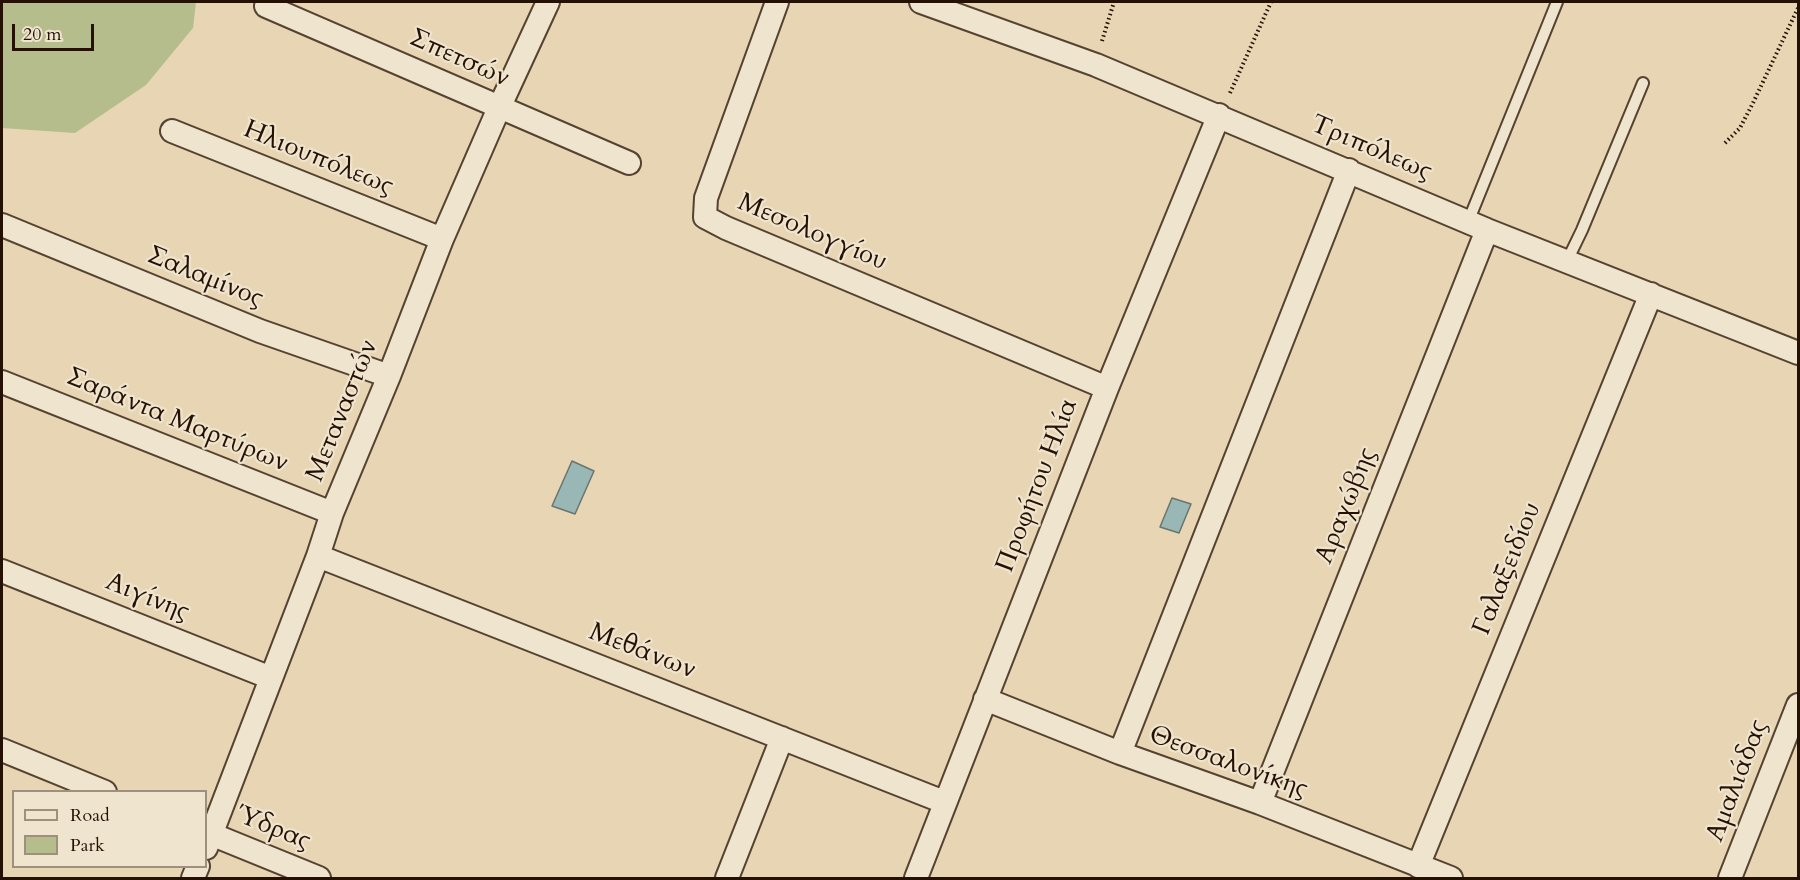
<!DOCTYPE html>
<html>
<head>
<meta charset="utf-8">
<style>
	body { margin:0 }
	#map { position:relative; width:1800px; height:880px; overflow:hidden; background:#e7d5b4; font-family:Cardo,serif }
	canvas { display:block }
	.frame { position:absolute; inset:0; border:3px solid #241104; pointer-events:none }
	.legend { position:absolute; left:12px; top:790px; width:195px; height:78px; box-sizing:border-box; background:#efe4ce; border:2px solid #9e907d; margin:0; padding:8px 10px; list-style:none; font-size:18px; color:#241104 }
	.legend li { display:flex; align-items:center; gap:12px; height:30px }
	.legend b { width:30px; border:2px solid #9e907d }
	.scale { position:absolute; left:12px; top:24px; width:82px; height:27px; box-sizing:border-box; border:3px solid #241104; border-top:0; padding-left:8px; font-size:18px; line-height:21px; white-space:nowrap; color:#241104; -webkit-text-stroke:4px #efe4ce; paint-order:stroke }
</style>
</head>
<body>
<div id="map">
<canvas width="1800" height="880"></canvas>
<div class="frame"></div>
<ul class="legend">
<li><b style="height:8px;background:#efe4ce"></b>Road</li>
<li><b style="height:16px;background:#b6bd8d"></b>Park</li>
</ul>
<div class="scale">20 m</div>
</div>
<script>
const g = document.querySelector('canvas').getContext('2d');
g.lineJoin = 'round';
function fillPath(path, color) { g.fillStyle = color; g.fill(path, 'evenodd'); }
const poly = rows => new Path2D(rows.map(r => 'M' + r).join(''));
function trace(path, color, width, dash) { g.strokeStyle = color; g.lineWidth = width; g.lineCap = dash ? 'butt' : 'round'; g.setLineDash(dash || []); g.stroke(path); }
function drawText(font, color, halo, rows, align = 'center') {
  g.font = font + ' Cardo,serif'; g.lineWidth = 4.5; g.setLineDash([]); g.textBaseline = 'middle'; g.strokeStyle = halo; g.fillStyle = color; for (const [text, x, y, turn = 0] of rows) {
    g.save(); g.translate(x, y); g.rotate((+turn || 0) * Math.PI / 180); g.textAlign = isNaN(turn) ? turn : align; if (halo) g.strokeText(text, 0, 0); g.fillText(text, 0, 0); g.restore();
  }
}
fillPath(poly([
	[2,2,196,2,193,28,146,85,75,133,2,128]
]), '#b6bd8d');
const water = poly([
	[572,461,594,471,575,514,552,506,572,461],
	[1172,498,1191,504,1179,533,1160,527,1172,498]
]);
fillPath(water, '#99b7b5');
trace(water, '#6a756e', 1.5);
const lane = poly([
	[1468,222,1557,2],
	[1567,261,1582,230,1643,83]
]);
const street = poly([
	[777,2,706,198,705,217,726,228,1107,388],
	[921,2,1096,65,1487,230,1798,353],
	[266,6,629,163],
	[172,131,442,239],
	[2,225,260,331,389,376],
	[2,382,332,513],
	[318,556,944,802],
	[2,571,271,678],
	[985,699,1120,753,1260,803,1451,878],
	[2,750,105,792],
	[1120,753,1349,170],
	[1260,803,1487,230],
	[206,832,319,878],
	[206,848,318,556,332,513,389,376,442,239,499,108,548,2],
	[1418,866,1651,294],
	[193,878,198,866],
	[727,878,782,738],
	[916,878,1107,388,1219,115],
	[1730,878,1798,705]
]);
trace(lane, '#554230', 14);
trace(street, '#554230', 26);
trace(poly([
	[1102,41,1114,2],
	[1230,93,1271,2],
	[1725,143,1740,128,1753,103,1798,8]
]), '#241104', 4, [1.5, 3]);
trace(lane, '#efe4ce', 10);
trace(street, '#efe4ce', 22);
drawText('26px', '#241104', '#efe4ce', [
	["Σπετσών",459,59,24],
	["Τριπόλεως",1371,149,23],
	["Ηλιουπόλεως",318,159,22],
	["Μεσολογγίου",812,233,23],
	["Σαλαμίνος",205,278,22],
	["Μεταναστών",343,411,-68],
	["Σαράντα Μαρτύρων",177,421,22],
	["Προφήτου Ηλία",1038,486,-69],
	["Αραχώβης",1347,506,-68],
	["Γαλαξειδίου",1508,569,-68],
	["Αιγίνης",147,598,22],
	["Μεθάνων",642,652,21],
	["Θεσσαλονίκης",1228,763,20],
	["Αμαλιάδας",1738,781,-69],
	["Ύδρας",273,829,22]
]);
</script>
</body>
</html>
